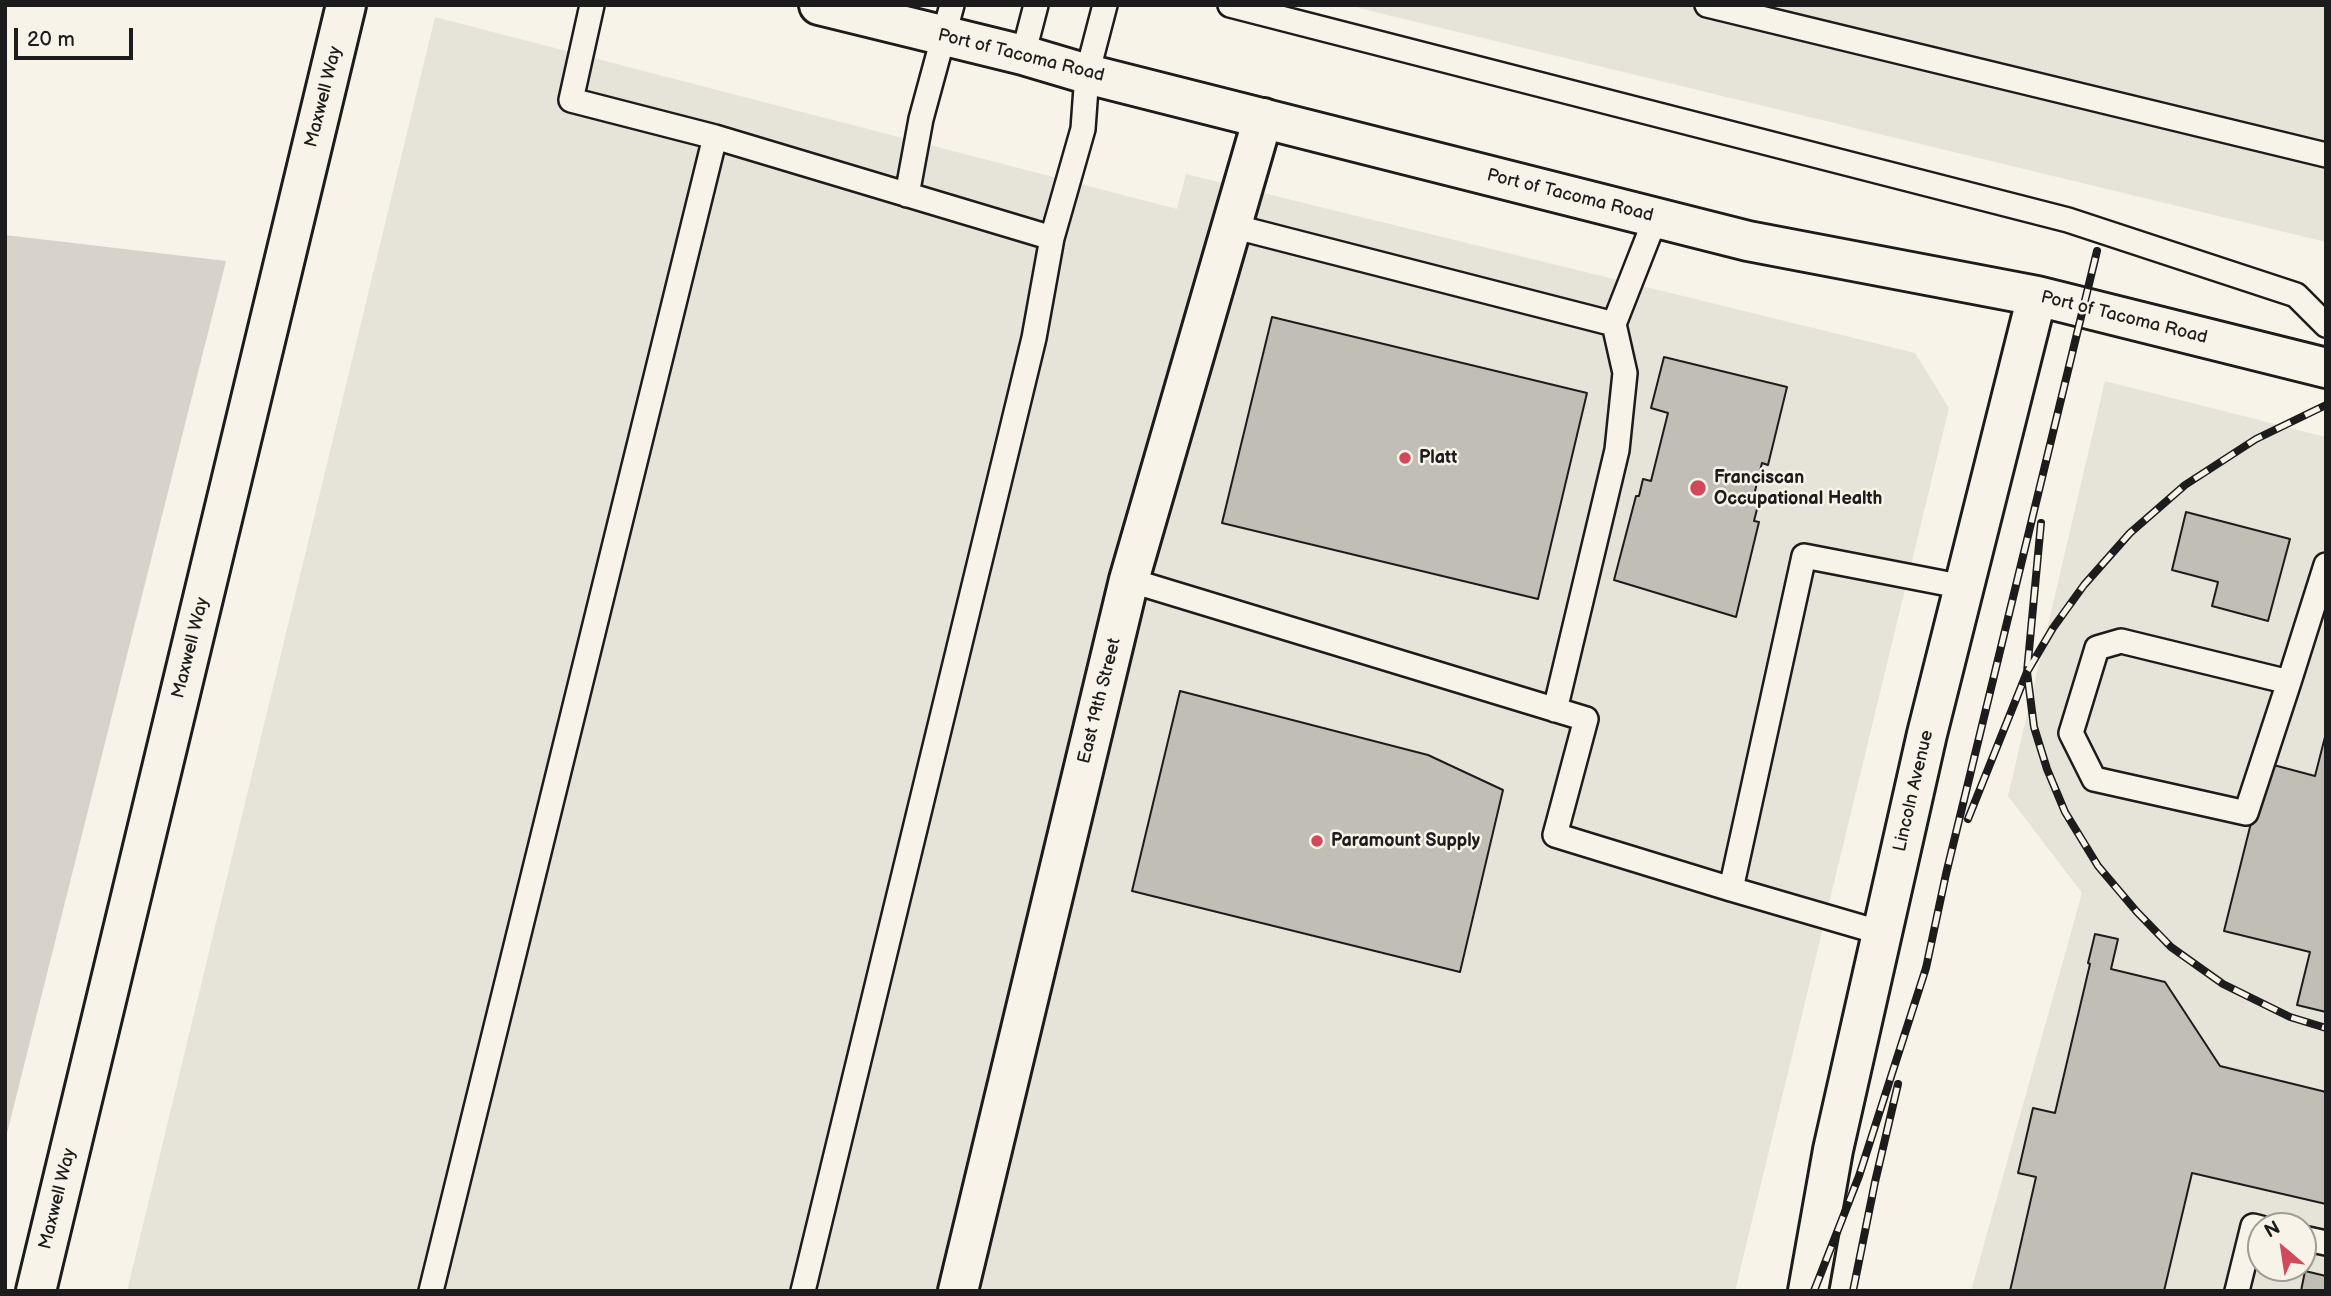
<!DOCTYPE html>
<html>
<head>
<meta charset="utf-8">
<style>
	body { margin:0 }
	#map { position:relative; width:2331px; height:1296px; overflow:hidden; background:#f7f3e8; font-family:"Balsamiq Sans",sans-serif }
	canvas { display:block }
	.frame { position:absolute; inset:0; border:7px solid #1c1c1c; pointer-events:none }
	.north { position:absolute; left:2247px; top:1212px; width:70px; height:70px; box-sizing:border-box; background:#f7f3e8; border:2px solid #9f9d96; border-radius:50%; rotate:331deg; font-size:19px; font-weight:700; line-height:28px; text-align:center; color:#1c1c1c }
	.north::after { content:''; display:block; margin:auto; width:24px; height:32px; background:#d1495b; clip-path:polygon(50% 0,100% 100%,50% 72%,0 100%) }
	.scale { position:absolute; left:14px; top:28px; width:119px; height:32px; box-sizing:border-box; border:4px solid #1c1c1c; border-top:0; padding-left:9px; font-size:21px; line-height:24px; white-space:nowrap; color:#1c1c1c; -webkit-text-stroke:5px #f7f3e8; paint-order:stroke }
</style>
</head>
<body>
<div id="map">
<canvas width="2331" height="1296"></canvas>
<div class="frame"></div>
<div class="north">N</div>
<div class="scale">20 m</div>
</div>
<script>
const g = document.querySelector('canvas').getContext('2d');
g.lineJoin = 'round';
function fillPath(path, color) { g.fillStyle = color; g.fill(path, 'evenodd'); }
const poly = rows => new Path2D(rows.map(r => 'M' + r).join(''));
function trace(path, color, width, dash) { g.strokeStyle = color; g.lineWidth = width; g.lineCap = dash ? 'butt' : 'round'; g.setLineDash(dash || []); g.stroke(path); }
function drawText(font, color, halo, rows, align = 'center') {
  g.font = font + ' "Balsamiq Sans",sans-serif'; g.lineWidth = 5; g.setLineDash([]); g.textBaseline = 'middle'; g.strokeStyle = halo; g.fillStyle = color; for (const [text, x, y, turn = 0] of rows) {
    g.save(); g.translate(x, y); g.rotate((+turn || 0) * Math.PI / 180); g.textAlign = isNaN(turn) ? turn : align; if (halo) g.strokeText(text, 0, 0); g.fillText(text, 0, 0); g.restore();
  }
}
fillPath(poly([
	[1348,5,2326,5,2326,242,1367,10],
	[435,17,1177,209,1186,174,1915,353,1949,408,1735,1291,127,1291],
	[2105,381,2326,437,2326,1291,1971,1291,2082,893,2008,796],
	[2261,1226,2303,1226,2303,1268,2261,1268]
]), '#e6e3d9');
fillPath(poly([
	[5,235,226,261,5,1141]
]), '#d7d3cb');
const building = poly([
	[1272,317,1587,393,1538,599,1222,523,1272,317],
	[1664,357,1787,387,1768,465,1762,463,1752,503,1758,505,1754,521,1759,522,1736,617,1614,580,1636,496,1639,496,1643,479,1651,481,1668,413,1651,408,1664,357],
	[2186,512,2290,539,2268,621,2212,606,2218,582,2172,570,2186,512],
	[1180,691,1428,755,1503,790,1460,972,1132,891,1180,691],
	[2326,733,2326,1012,2297,1005,2310,952,2224,931,2266,763,2315,776,2326,733],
	[2095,934,2118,939,2111,969,2165,982,2220,1066,2326,1092,2326,1204,2192,1173,2164,1291,2010,1291,2036,1177,2018,1173,2033,1108,2055,1113,2090,964,2088,963,2095,934],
	[2305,1271,2326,1276,2326,1291,2301,1291,2305,1271]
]);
fillPath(building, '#c0beb5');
trace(building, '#1c1c1c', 2);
const lane = poly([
	[592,5,571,100,715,137,1052,238,1083,129,1087,74,1105,5],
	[1230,5,2068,220,2296,295,2326,325],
	[1707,5,2326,155],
	[1023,55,1036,5],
	[907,195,921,119,952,5],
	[1232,226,1614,324],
	[1129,580,1586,719,1555,835,1731,889,1804,556,1964,587],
	[2289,682,2121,641,2097,648,2071,733,2094,779,2246,813,2289,682,2326,565],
	[1555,710,1617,450,1625,373,1614,324,1656,217],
	[1731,889,1882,933],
	[2303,1238,2326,1243],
	[431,1291,715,137],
	[803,1291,1034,338,1052,238],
	[2237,1291,2253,1226,2261,1228]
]);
const street = poly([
	[36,1291,346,5],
	[958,1291,1129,580,1263,118]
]);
const secondary = poly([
	[819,5,1023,55,1087,74,1748,241,2037,296,2326,368],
	[1808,1291,1833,1150,1927,734,2037,296]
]);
trace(lane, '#1c1c1c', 28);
trace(street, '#1c1c1c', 44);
trace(secondary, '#1c1c1c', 44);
trace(lane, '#f7f3e8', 23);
trace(street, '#f7f3e8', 38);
trace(secondary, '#f7f3e8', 38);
const rail = poly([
	[2041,523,2027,672,2034,727,2047,769,2065,812,2098,866,2137,912,2171,947,2223,984,2290,1017,2326,1028],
	[1968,819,2027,672,2053,628,2084,585,2130,533,2185,485,2256,439,2326,405],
	[1814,1291,1859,1176,1926,968,1946,874,2097,251],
	[1853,1291,1875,1182,1898,1084]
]);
trace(rail, '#1c1c1c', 8);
trace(rail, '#f7f3e8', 5, [16]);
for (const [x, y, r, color] of [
	[1405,458,7,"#d1495b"],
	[1698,488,9,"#d1495b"],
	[1317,841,7,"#d1495b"]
]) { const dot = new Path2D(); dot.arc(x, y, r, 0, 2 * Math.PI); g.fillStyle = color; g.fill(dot); trace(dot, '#f7f3e8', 2.5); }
drawText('18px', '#1c1c1c', '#f7f3e8', [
	["Port of Tacoma Road",1021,56,14],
	["Maxwell Way",324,97,-76],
	["Port of Tacoma Road",1570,196,14],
	["Port of Tacoma Road",2124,318,14],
	["Maxwell Way",191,648,-76],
	["East 19th Street",1100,701,-76],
	["Lincoln Avenue",1914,791,-77],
	["Maxwell Way",58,1199,-76]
]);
drawText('bold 18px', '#1c1c1c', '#f7f3e8', [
	["Platt",1419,458],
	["Franciscan",1714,478],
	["Occupational Health",1714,499],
	["Paramount Supply",1331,841]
], 'left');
</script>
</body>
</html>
